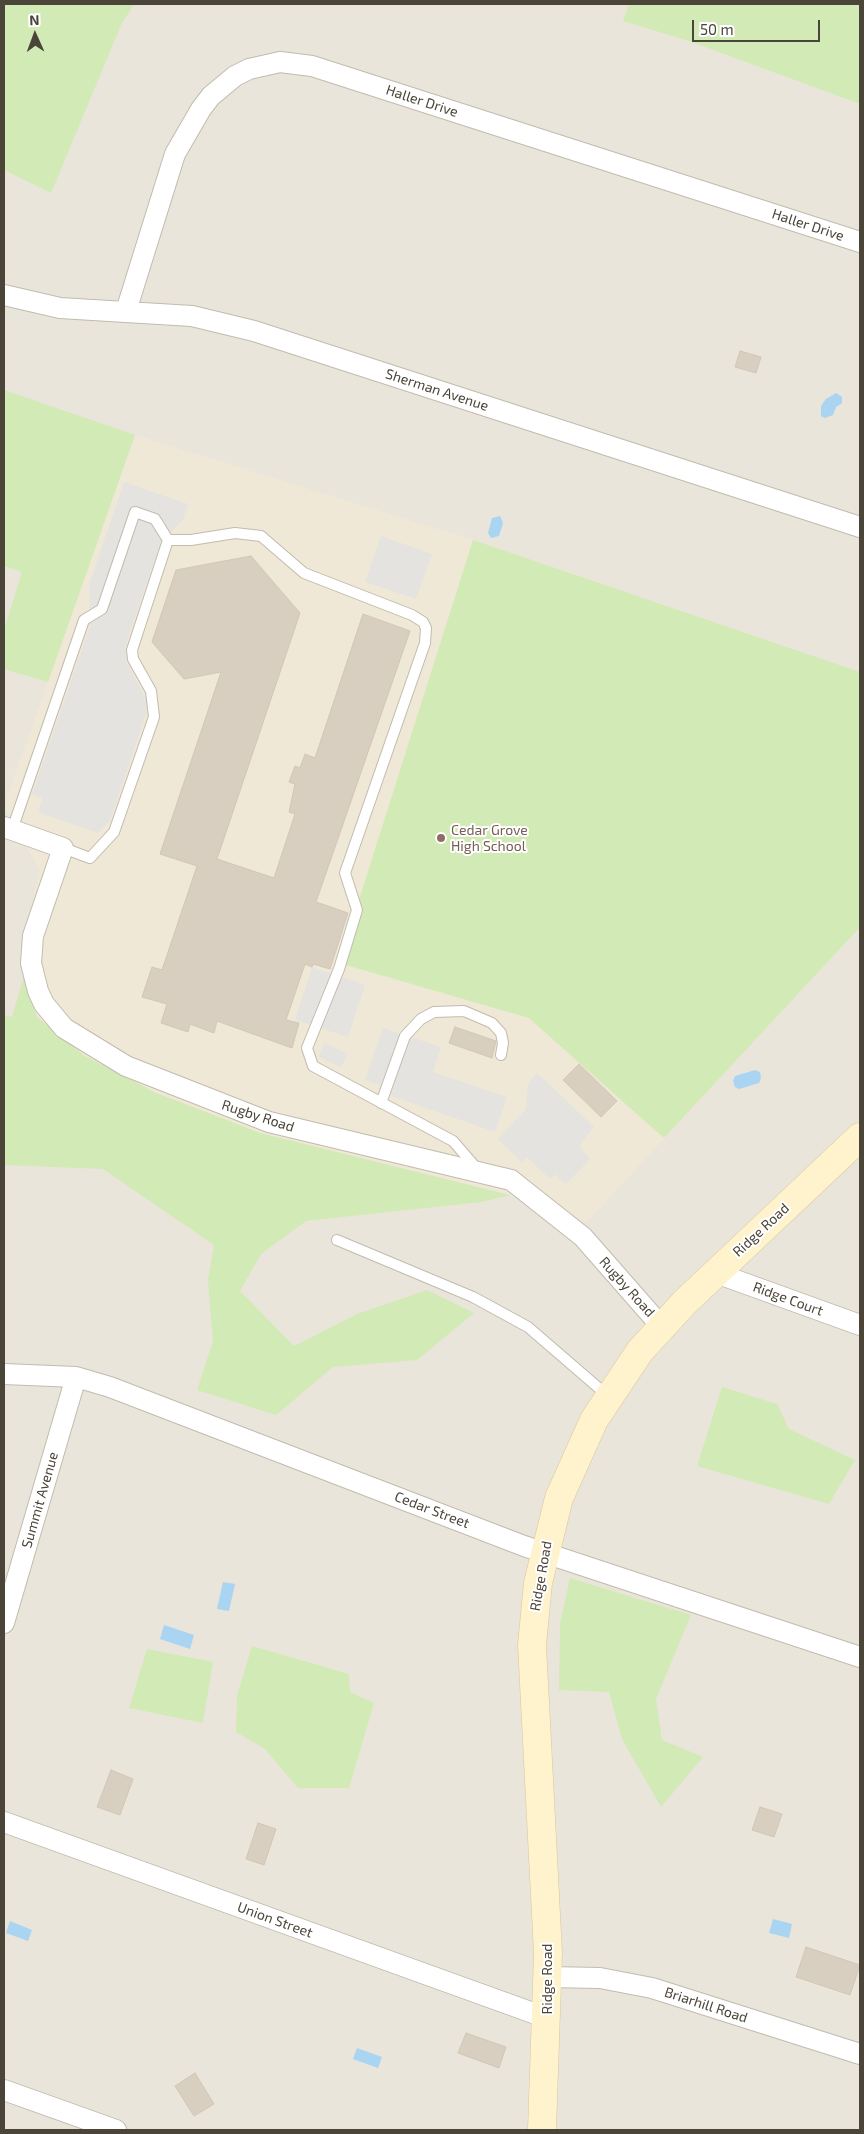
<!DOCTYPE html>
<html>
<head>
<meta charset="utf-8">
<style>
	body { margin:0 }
	#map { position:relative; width:864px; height:2134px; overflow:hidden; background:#f6f3ec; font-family:"Exo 2",sans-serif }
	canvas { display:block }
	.frame { position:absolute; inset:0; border:5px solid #4b4439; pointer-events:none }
	.north { position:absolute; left:10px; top:10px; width:50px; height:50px; -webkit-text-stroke:4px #fff; paint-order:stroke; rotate:358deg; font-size:14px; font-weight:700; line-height:20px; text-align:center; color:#4b4439 }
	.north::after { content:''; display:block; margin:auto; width:18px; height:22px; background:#4b4439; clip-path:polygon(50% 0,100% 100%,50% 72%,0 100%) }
	.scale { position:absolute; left:692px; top:20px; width:128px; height:22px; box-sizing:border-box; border:2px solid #4b4439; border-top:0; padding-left:6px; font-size:15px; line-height:18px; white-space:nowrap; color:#4b4439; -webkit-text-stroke:4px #fff; paint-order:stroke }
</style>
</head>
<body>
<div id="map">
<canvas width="864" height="2134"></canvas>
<div class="frame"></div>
<div class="north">N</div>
<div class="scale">50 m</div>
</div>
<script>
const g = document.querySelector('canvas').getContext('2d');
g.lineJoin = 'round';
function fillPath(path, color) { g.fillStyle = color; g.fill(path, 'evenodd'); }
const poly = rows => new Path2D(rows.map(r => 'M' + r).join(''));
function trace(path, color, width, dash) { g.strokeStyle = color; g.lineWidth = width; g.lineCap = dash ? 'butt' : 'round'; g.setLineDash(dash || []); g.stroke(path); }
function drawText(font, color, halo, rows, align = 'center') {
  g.font = font + ' "Exo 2",sans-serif'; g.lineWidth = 4; g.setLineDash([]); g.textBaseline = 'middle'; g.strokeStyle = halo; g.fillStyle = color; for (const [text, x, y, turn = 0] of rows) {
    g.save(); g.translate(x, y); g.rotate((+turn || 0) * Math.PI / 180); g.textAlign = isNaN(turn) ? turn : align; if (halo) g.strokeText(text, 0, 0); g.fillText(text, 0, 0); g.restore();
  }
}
fillPath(poly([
	[4,4,704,4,860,59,860,2130,4,2130]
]), '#eae5da');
fillPath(poly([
	[135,435,473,540,860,672,860,927,587,1222,510,1195,259,1133,154,1092,83,1055,37,1017,20,954,40,870,4,806]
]), '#efe8d6');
fillPath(poly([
	[4,4,134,4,121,25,51,193,4,170],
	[629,4,860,4,860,104,689,41,623,21],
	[4,390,135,435,48,682,4,669,4,630,22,572,4,566],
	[473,540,860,672,860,927,664,1138,529,1018,339,963],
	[24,976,37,1017,83,1055,154,1092,260,1133,510,1195,481,1202,306,1221,261,1254,240,1291,294,1346,357,1314,427,1290,474,1313,417,1360,333,1367,276,1415,197,1390,213,1341,208,1280,214,1245,103,1169,4,1165,4,1015,12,1017],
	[722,1387,777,1404,789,1429,855,1460,829,1504,697,1466],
	[570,1578,691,1615,656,1699,662,1740,703,1757,661,1807,622,1739,609,1692,559,1690,560,1624],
	[252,1646,349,1674,350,1692,374,1703,349,1788,298,1788,265,1749,236,1732,237,1696],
	[147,1649,213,1662,203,1723,129,1708]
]), '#d2eab5');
fillPath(poly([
	[124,482,188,504,183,520,161,542,128,638,126,647,127,663,146,699,147,711,110,821,98,833,38,812,43,798,32,794,90,626,89,585],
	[381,536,432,554,416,599,365,582],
	[312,967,365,985,348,1037,295,1020],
	[383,1028,441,1047,433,1072,507,1097,495,1132,394,1097,378,1084,365,1080],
	[325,1043,348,1054,341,1067,318,1057],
	[537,1073,594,1127,579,1146,590,1159,566,1184,555,1174,550,1179,527,1157,522,1162,498,1139,526,1109,528,1084]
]), '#e5e3e0');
fillPath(poly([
	[836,393,842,397,842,403,836,407,833,415,825,418,821,416,821,406,826,399],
	[500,516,503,523,499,536,491,538,488,533,492,518],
	[755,1070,760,1072,761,1078,759,1083,739,1089,735,1087,733,1081,735,1076],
	[223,1582,235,1584,229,1611,217,1609],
	[164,1625,194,1635,190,1649,160,1639],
	[773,1919,792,1924,789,1938,769,1933],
	[10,1921,32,1930,28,1941,6,1933],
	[357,2048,382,2057,378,2068,353,2059]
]), '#a9d4f2');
const building = poly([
	[740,351,761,357,756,373,735,367,740,351],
	[251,556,300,613,217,859,274,878,295,814,289,812,295,784,289,782,295,766,300,768,305,754,315,758,363,614,410,631,316,902,348,913,330,969,313,964,312,967,305,964,286,1020,299,1023,292,1048,217,1021,214,1033,190,1024,188,1032,161,1023,167,1004,142,997,152,967,162,970,197,866,160,854,221,672,184,679,152,642,176,570,251,556],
	[455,1027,496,1041,492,1058,449,1043,455,1027],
	[579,1064,617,1101,601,1117,563,1080,579,1064],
	[111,1770,133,1779,120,1815,97,1807,111,1770],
	[760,1807,782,1814,774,1837,752,1830,760,1807],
	[258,1823,276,1829,264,1865,246,1859,258,1823],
	[806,1947,860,1965,850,1995,796,1977,806,1947],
	[466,2033,506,2047,499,2068,458,2053,466,2033],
	[195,2073,214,2104,194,2116,175,2086,195,2073]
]);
fillPath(building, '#d8cfc1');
trace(building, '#d3c7b4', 1);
const service = poly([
	[168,540,191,540,235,533,261,536,304,573,412,615,423,622,426,628,425,643,345,873,357,910,339,969,307,1048,313,1066,453,1141,478,1170],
	[12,830,84,620,102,609,135,512,155,519,168,540],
	[63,848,90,858,114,832,154,717,151,691,133,659,132,650,168,540],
	[381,1103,405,1036,421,1019,434,1012,464,1011,492,1023,501,1033,503,1043,501,1055],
	[337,1240,473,1297,528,1327,608,1396]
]);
const minor = poly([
	[4,295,60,308,192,316,254,331,860,527],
	[126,311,175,154,201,109,211,96,235,76,249,69,280,62,312,66,860,242],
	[4,827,63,848,33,936,31,963,38,991,44,1004,64,1028,126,1066,269,1122,511,1180,583,1237,661,1326],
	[716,1273,860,1325],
	[4,1374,76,1377,110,1387,524,1546,860,1657],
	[4,1623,76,1377],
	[4,1822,547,2018],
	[548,1977,600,1978,652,1988,860,2054],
	[4,2090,116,2130]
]);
const secondary = poly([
	[542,2130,548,1953,532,1645,538,1583,559,1498,594,1420,640,1351,684,1303,860,1137]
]);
trace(service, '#c2bbae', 12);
trace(minor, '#c2bbae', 22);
trace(secondary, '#d6c79b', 29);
trace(service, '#fff', 10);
trace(minor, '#fff', 20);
trace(secondary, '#fff3cd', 28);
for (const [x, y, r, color] of [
	[441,838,5,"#8d6e63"]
]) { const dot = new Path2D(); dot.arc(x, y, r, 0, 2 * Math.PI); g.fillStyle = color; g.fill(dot); trace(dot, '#fff', 2); }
drawText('14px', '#4b4439', '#fff', [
	["Haller Drive",422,101,18],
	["Haller Drive",808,225,18],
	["Sherman Avenue",437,390,18],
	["Rugby Road",258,1116,18],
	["Ridge Road",761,1230,-43],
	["Rugby Road",627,1287,48],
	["Ridge Court",788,1299,20],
	["Summit Avenue",40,1500,-74],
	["Cedar Street",432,1510,21],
	["Ridge Road",541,1576,-80],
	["Union Street",275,1920,20],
	["Ridge Road",547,1979,-90],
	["Briarhill Road",706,2005,18]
]);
drawText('14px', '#785e54', '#fff', [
	["Cedar Grove",451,830],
	["High School",451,846]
], 'left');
</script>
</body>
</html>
